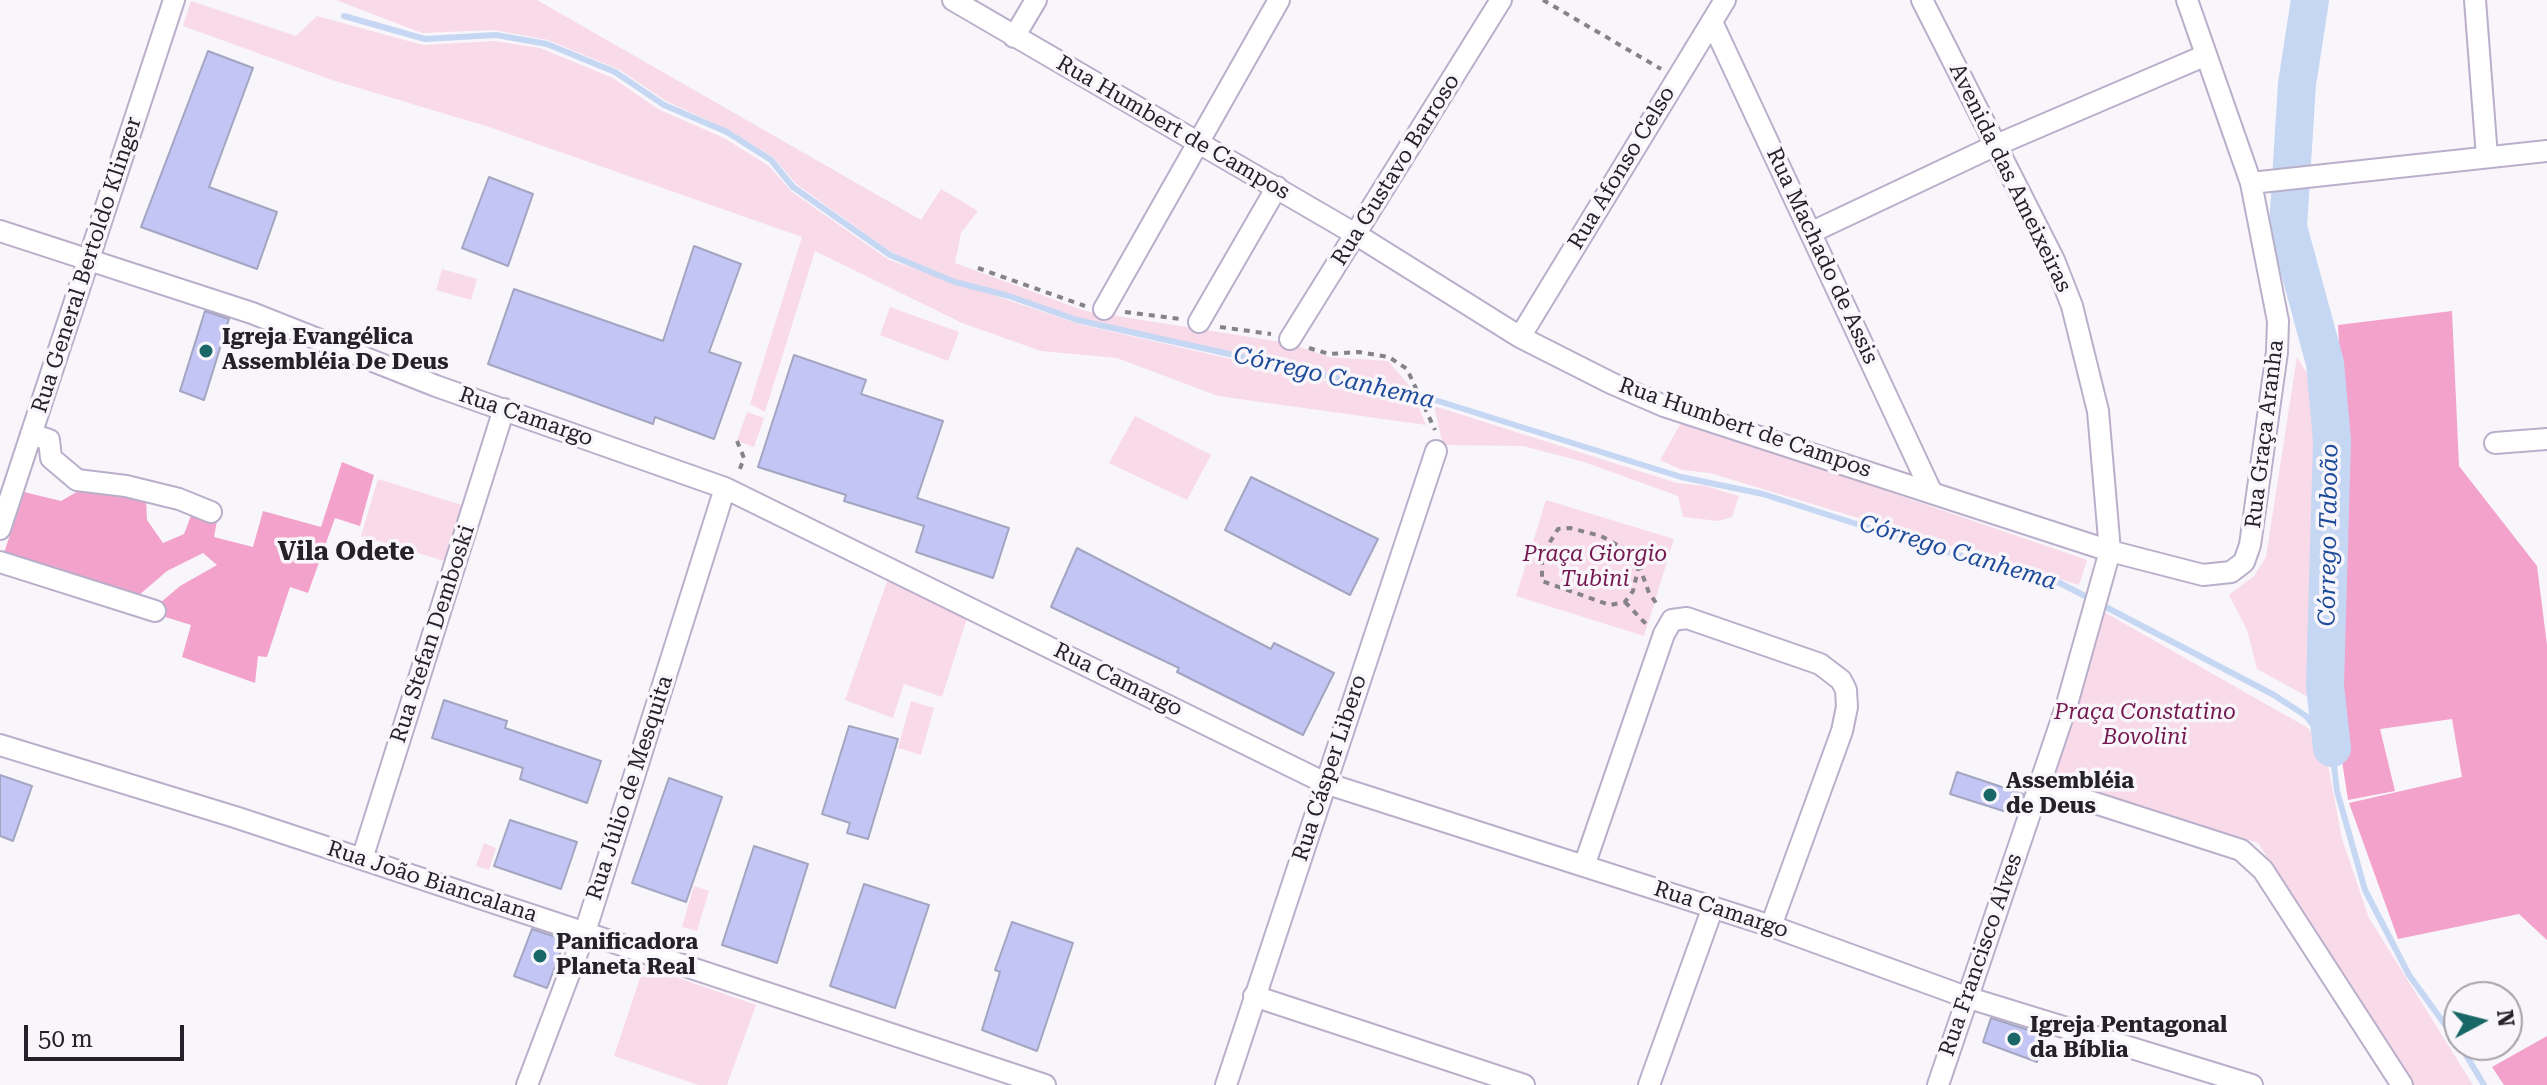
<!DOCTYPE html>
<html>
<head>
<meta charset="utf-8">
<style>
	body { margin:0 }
	#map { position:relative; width:2547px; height:1085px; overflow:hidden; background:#f8f6fb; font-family:"Roboto Serif",serif }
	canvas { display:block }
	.north { position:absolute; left:2443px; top:981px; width:80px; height:80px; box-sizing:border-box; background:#f8f6fb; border:2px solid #a4a1a8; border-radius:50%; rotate:83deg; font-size:22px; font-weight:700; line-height:32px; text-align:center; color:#25212b }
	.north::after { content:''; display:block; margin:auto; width:28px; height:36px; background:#196766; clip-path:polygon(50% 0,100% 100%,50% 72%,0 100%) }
	.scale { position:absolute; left:24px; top:1025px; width:160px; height:36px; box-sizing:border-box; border:4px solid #25212b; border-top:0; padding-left:10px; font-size:24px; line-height:28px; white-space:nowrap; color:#25212b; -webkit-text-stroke:6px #f8f6fb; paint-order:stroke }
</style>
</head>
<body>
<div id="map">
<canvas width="2547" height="1085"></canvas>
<div class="north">N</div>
<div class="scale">50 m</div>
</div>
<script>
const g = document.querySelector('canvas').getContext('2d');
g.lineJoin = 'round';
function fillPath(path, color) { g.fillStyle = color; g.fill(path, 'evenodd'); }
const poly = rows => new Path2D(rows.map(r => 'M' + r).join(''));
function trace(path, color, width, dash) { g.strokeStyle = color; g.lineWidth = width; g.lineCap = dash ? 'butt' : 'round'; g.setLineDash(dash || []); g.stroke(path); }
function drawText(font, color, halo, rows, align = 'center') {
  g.font = font + ' "Roboto Serif",serif'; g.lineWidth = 7; g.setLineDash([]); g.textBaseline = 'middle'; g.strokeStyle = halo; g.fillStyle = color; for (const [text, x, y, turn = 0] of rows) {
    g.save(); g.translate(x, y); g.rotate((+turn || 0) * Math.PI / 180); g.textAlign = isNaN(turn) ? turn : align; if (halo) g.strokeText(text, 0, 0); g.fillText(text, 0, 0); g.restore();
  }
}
fillPath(poly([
	[336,0,537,0,921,220,941,189,978,211,961,233,955,263,1085,311,1288,343,1329,357,1388,361,1415,392,1077,318,1009,293,955,280,891,252,796,184,774,158,729,130,666,101,620,70,548,40,494,30,422,33],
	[191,1,296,36,317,16,423,45,495,41,540,48,613,78,658,109,724,138,769,166,792,192,889,260,1079,324,1417,402,1426,425,1218,396,1117,358,1041,351,962,323,815,251,765,412,750,404,802,237,489,127,332,80,183,26],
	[442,269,477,279,471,300,436,290],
	[890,307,959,332,948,361,880,335],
	[2297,357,2308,375,2318,459,2318,521,2310,698,2257,669,2247,630,2229,595,2254,576,2266,557],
	[1434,406,1677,483,1706,486,1739,496,1732,517,1718,521,1683,517,1678,496,1584,462,1523,446,1443,445],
	[747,412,764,418,754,447,737,441],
	[1135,416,1211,455,1187,500,1109,463],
	[1682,421,2087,560,2079,585,1710,473,1682,470,1660,460],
	[378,479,468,507,451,563,361,536],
	[1546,500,1674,539,1644,636,1516,596],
	[889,576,967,618,942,697,904,684,893,718,845,700],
	[2104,612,2308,728,2326,754,2342,839,2369,918,2473,1085,2412,1085,2258,843,2045,775],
	[911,701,934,708,921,755,898,748],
	[484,843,496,848,489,870,476,866],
	[694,886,709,891,697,931,682,927],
	[644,966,756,1005,727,1085,698,1085,614,1056]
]), '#f9dae8');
fillPath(poly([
	[2452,311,2459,466,2537,566,2547,645,2547,940,2519,914,2398,939,2349,803,2462,777,2452,719,2380,729,2395,791,2348,800,2331,689,2340,658,2343,419,2338,325],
	[342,462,374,475,360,526,335,518,308,593,290,587,267,657,258,656,255,683,182,657,191,625,162,616,160,603,180,586,217,565,203,553,167,571,138,596,3,556,24,492,61,501,80,490,146,498,147,520,163,543,184,534,192,513,217,521,214,537,253,547,263,511,321,527],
	[2547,1036,2547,1085,2504,1085,2492,1067]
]), '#f3a2cb');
trace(poly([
	[344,16,425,39,496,35,547,44,615,72,664,105,727,132,771,160,793,187,890,255,955,282,1009,296,1077,320,1435,400,1681,477,1763,494,1919,544,2060,583,2274,695,2306,716,2332,748,2337,791,2365,890,2409,975,2459,1044],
	[2460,1045,2484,1085]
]), '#c6d7f3', 6);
trace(poly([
	[2310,0,2297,84,2288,227,2325,363,2332,440,2325,686,2332,748]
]), '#c6d7f3', 38);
const building = poly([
	[208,51,253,68,209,187,277,212,257,269,141,227,208,51],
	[489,177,533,194,508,266,462,248,489,177],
	[694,246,741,264,709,352,741,363,714,439,655,417,653,424,488,364,514,289,663,341,694,246],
	[205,311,229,319,204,400,180,391,205,311],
	[794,355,866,380,861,394,943,421,917,498,1009,528,993,578,916,552,924,526,844,501,846,495,758,467,794,355],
	[1251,477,1378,539,1350,595,1225,530,1251,477],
	[1077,548,1271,649,1274,643,1334,673,1303,735,1177,672,1179,668,1051,607,1077,548],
	[444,700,507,721,505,728,601,761,587,803,520,779,523,768,432,738,444,700],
	[849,726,898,739,868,839,847,833,850,823,822,814,849,726],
	[1957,772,2023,794,2016,815,1950,794,1957,772],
	[0,775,32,786,13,841,0,836,0,775],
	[669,778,722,797,686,902,632,883,669,778],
	[510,820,577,842,561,889,494,866,510,820],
	[754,846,808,864,777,963,722,945,754,846],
	[864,884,929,905,895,1008,830,986,864,884],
	[1012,922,1073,943,1037,1051,982,1030,1000,972,995,970,1012,922],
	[532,929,565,940,547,988,514,976,532,929],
	[1991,1018,2044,1035,2037,1062,1983,1042,1991,1018]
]);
fillPath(building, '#c3c5f4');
trace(building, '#a3a5c1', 2);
const minor = poly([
	[953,0,1357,235,1520,337,1611,383,1664,406,2110,551,2203,575,2231,572,2244,562,2250,545,2277,352,2278,321,2251,183,2187,0],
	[1922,0,2054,260,2072,306,2098,411,2110,551,2067,704,1938,1085],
	[2475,0,2487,157],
	[1712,22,1931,491],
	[1014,37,1036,0],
	[2251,183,2547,151],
	[0,231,252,313,436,386,725,488,1325,783,1771,926,1966,997,2252,1085],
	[1812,232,1994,146,2204,56],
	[1104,309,1279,0],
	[1199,322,1277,187],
	[1520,337,1725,0],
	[1290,339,1501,0],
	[31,434,49,440,51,458,77,480,126,486,179,499,211,512],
	[2495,443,2547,439],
	[0,529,174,0],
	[0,562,155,611],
	[0,745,235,817,1045,1085],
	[2039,785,2241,850,2263,870,2402,1085],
	[362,859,504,409],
	[1584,866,1664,634,1672,620,1687,618,1820,664,1841,680,1846,690,1847,707,1842,731,1771,926],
	[1254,996,1524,1085],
	[527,1085,585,932,725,488],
	[1226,1085,1436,451],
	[1649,1085,1713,907]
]);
trace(minor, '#baafca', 24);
trace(poly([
	[1543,0,1661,69],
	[978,268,1085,306],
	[1125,312,1180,319],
	[1220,327,1271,334],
	[1309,348,1329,354,1359,352,1389,357,1407,369,1435,430],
	[737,441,744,458,738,474],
	[1639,565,1633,591,1625,602,1610,605,1542,581,1542,562,1550,542,1558,529,1570,528,1601,536,1630,552,1639,565,1649,593,1659,607],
	[1625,602,1646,624]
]), '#85828a', 4, [6, 6]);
trace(minor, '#fff', 20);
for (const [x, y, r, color] of [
	[206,351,8,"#196766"],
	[1990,795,8,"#196766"],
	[540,956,8,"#196766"],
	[2014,1039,8,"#196766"]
]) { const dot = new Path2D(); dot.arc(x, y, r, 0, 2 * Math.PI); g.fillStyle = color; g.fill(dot); trace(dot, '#f8f6fb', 3); }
drawText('22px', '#25212b', '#f8f6fb', [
	["Rua Humbert de Campos",1173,128,30],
	["Rua Afonso Celso",1622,168,-59],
	["Rua Gustavo Barroso",1396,170,-58],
	["Avenida das Ameixeiras",2010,178,64],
	["Rua Machado de Assis",1822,256,65],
	["Rua General Bertoldo Klinger",87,265,-72],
	["Rua Camargo",526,417,19],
	["Rua Humbert de Campos",1745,428,19],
	["Rua Graça Aranha",2265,434,-83],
	["Rua Stefan Demboski",433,634,-72],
	["Rua Camargo",1118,680,26],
	["Rua Cásper Libero",1330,768,-72],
	["Rua Júlio de Mesquita",630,788,-72],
	["Rua João Biancalana",432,882,18],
	["Rua Camargo",1721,910,18],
	["Rua Francisco Alves",1981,955,-71]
]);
drawText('bold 22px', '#25212b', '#f8f6fb', [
	["Igreja Evangélica",222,338],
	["Assembléia De Deus",222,363],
	["Assembléia",2006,782],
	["de Deus",2006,807],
	["Panificadora",556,943],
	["Planeta Real",556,968],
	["Igreja Pentagonal",2030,1026],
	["da Bíblia",2030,1051]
], 'left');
drawText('italic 22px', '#741850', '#f8f6fb', [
	["Praça Giorgio",1595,555],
	["Tubini",1595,580],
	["Praça Constatino",2145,713],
	["Bovolini",2145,738]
]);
drawText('italic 24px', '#1e4c9b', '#f8f6fb', [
	["Córrego Canhema",1334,378,13],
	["Córrego Taboão",2329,535,-89],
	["Córrego Canhema",1958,553,17]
]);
drawText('bold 26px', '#25212b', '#f8f6fb', [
	["Vila Odete",346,552]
]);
</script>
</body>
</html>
